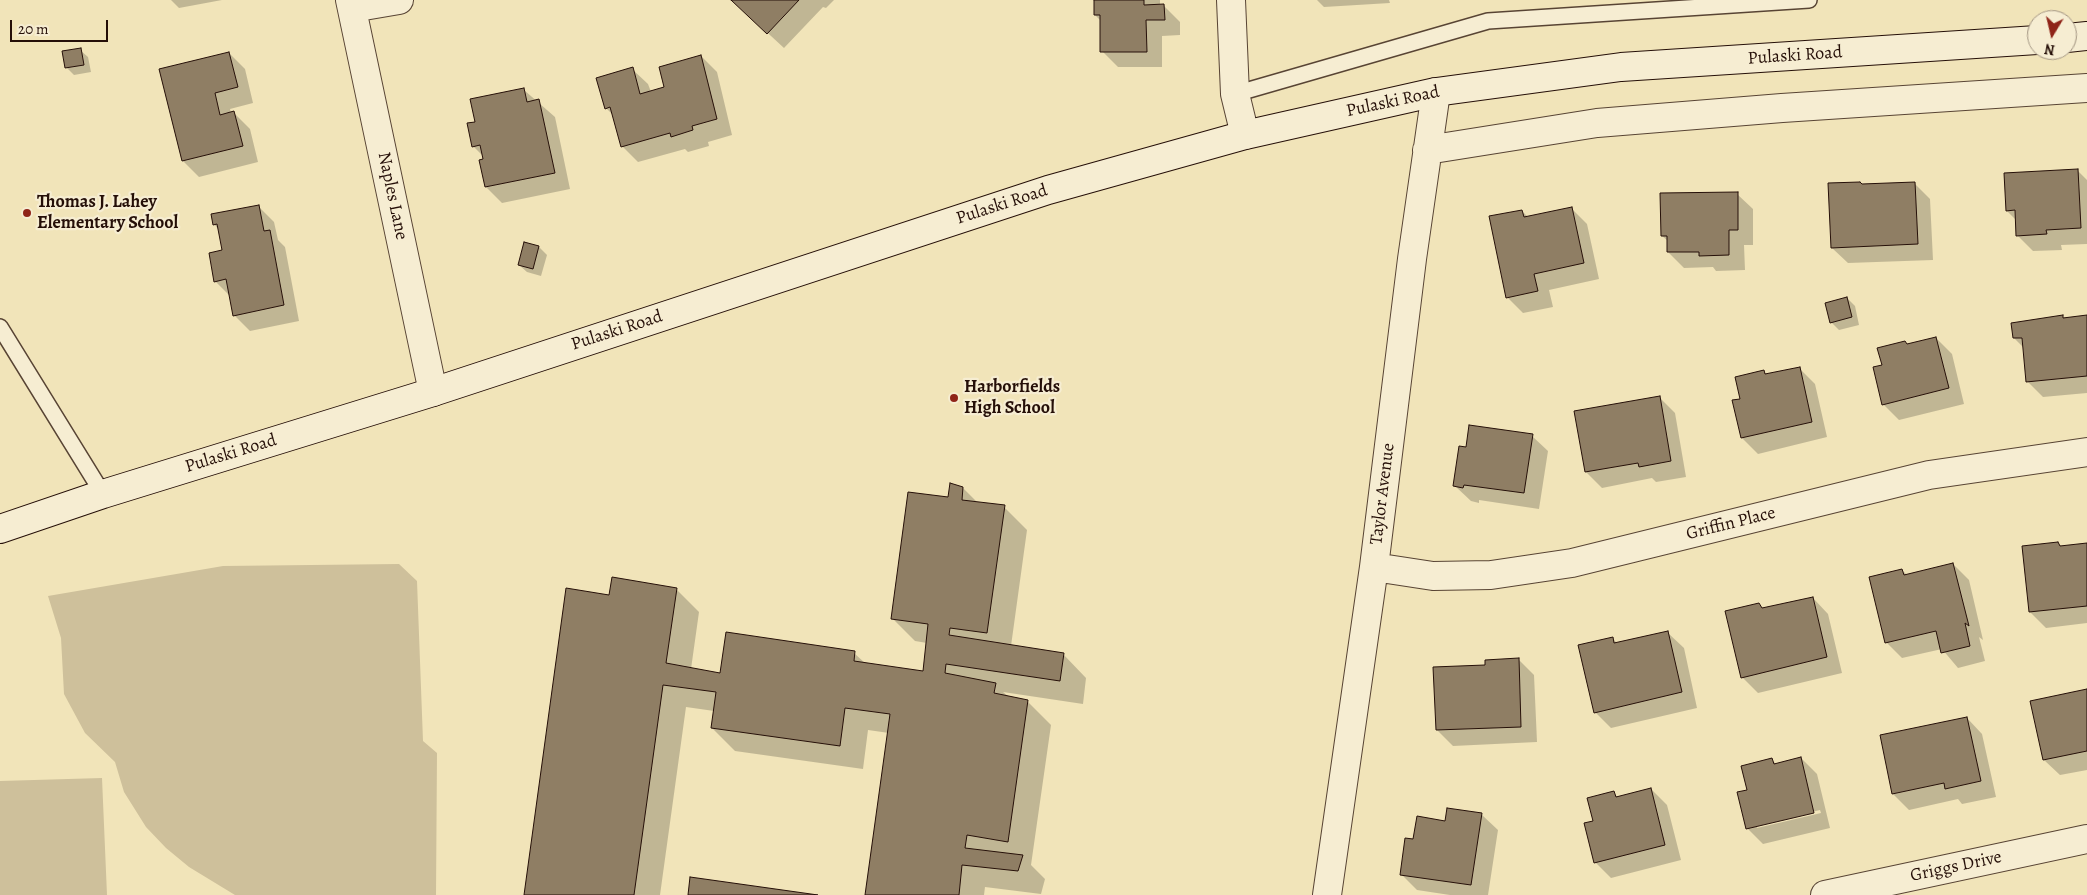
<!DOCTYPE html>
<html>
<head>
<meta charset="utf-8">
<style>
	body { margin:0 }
	#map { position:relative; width:2087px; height:895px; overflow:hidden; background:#f1e4b9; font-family:Alegreya,serif }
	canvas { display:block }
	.north { position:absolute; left:2027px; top:10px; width:50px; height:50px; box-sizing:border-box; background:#f6edd2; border:1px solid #a29481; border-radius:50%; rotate:189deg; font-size:14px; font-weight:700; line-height:20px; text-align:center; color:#250f08 }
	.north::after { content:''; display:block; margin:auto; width:18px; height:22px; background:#8f2418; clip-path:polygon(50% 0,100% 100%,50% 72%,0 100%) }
	.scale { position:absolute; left:10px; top:20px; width:98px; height:22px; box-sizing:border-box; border:2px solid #250f08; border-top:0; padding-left:6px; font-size:15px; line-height:18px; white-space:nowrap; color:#250f08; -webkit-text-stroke:4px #f6edd2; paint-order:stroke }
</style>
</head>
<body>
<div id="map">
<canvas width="2087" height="895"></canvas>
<div class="north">N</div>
<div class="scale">20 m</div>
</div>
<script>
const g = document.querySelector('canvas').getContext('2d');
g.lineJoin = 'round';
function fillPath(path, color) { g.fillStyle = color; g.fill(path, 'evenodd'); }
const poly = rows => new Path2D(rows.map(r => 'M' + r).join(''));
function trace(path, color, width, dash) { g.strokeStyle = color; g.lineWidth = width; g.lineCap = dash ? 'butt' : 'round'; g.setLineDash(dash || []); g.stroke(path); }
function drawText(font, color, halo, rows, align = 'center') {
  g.font = font + ' Alegreya,serif'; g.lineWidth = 4.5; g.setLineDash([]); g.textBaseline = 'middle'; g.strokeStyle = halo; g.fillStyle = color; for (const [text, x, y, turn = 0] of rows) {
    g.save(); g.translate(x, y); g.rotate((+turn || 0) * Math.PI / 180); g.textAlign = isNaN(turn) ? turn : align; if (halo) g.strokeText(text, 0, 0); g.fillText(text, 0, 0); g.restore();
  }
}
fillPath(poly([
	[399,564,417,581,423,741,437,753,436,895,235,895,189,867,166,848,146,827,124,792,115,762,85,733,64,694,61,638,48,596,223,566],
	[102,778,107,895,0,895,0,781]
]), '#cec09b');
fillPath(poly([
	[171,0,222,0,179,8],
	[732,0,834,0,826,8,823,7,784,48],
	[1095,0,1160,0,1160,6,1164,6,1180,22,1180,35,1162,36,1162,67,1118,67,1102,51,1101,21,1095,15],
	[1317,0,1389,0,1390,3,1324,7],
	[80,50,88,57,91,72,74,75,66,67],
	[229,53,245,69,253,103,230,109,231,113,234,113,250,129,258,162,199,177,183,161],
	[701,56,717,72,732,135,708,142,709,146,688,152,685,149,638,162,622,146,614,116,606,108,632,69,648,84,651,92,666,88],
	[524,90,555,117,570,189,502,203,486,187,483,156,473,146,476,123],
	[2077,170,2087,180,2087,244,2061,245,2062,250,2033,251,2017,235,2016,220,2007,211],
	[1914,183,1930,199,1933,260,1848,263,1832,248,1863,186],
	[1737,194,1753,209,1753,245,1744,245,1745,270,1716,271,1713,267,1684,268,1668,252,1668,241,1662,236],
	[258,206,274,222,278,240,285,247,299,321,250,331,234,315,230,296,215,281,224,251,219,230,214,224],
	[1571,208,1587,224,1599,279,1549,290,1553,307,1523,313,1507,297,1522,211,1528,217],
	[525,243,539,247,547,255,541,276,527,272,519,265],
	[1847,298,1855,306,1859,325,1839,330,1831,322],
	[2087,316,2087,393,2043,397,2027,381,2024,348,2014,338,2031,322,2031,320],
	[1936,338,1952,354,1964,404,1899,420,1883,404,1883,366,1907,345],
	[1799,368,1815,384,1827,437,1758,454,1742,438,1741,400,1764,372,1767,375],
	[1659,397,1675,413,1686,477,1656,482,1652,478,1602,488,1586,472],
	[1532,436,1548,451,1539,509,1479,500,1479,503,1471,501,1455,486,1467,449],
	[963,488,978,503,1004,507,1027,530,1011,646,1063,654,1086,678,1083,704,1003,692,1009,697,1027,701,1051,725,1031,865,1045,879,1041,894,985,887,984,895,866,895,889,733,868,730,863,769,735,751,712,728,714,711,686,707,660,895,525,895,610,597,676,589,699,612,691,669,721,675,854,653,866,664,924,672,927,643,915,641,892,618,949,498],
	[2058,543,2062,547,2087,545,2087,623,2046,628,2030,612],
	[1953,564,1969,580,1983,640,1979,637,1985,661,1958,668,1942,649,1902,658,1886,642,1902,570,1908,576],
	[1813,598,1828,614,1842,673,1758,693,1742,677,1763,609],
	[1668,633,1684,648,1697,708,1611,728,1595,712,1612,638,1618,644],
	[1518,659,1534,675,1537,742,1453,746,1437,730,1487,666],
	[2087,690,2087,770,2060,775,2044,760],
	[1967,718,1982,734,1996,797,1962,804,1958,799,1909,810,1893,794],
	[1801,758,1817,774,1830,828,1763,844,1747,828,1748,791,1772,760,1776,764],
	[1820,810,1821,813,1757,828,1757,825],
	[1651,789,1667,805,1681,860,1611,878,1595,862,1594,822,1614,793,1618,798],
	[1482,815,1498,830,1488,895,1450,895,1417,890,1401,874,1414,841,1446,822]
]), '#0003');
const building = poly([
	[731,0,799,0,767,34,731,0],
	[1094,0,1144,0,1144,5,1164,4,1165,20,1146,20,1147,52,1100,52,1100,15,1094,15,1094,0],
	[81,48,84,65,65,68,62,51,81,48],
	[229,52,238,87,215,93,220,115,234,111,243,146,182,161,159,69,229,52],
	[701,55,717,119,692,126,693,130,671,137,670,133,621,147,610,107,605,109,596,78,633,67,640,94,664,87,659,67,701,55],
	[524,88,527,102,539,99,555,173,485,187,479,160,483,159,480,145,472,147,467,123,475,122,470,99,524,88],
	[2078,169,2081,228,2046,230,2047,234,2016,236,2015,210,2006,211,2004,173,2078,169],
	[1860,182,1862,184,1915,182,1918,244,1831,248,1828,183,1860,182],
	[1738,192,1738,230,1729,230,1729,255,1699,256,1699,252,1667,252,1667,236,1661,236,1660,193,1738,192],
	[259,205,264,231,270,230,284,305,233,316,226,279,214,282,209,253,222,250,217,224,213,225,211,214,259,205],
	[1572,207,1584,263,1534,274,1538,291,1506,298,1489,216,1522,210,1524,217,1572,207],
	[524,242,539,246,533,269,518,265,524,242],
	[1847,297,1852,317,1830,323,1825,303,1847,297],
	[2063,315,2063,318,2087,315,2087,376,2026,382,2022,338,2013,338,2011,323,2063,315],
	[1936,337,1949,388,1882,405,1873,367,1882,365,1877,348,1905,341,1907,344,1936,337],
	[1800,367,1812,422,1741,438,1732,400,1740,399,1735,377,1764,370,1765,374,1800,367],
	[1660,396,1671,461,1639,467,1638,463,1585,472,1574,411,1660,396],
	[1469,425,1533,434,1524,493,1464,485,1463,488,1453,486,1459,446,1466,447,1469,425],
	[950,483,963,487,962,500,1005,505,987,633,950,628,949,635,1064,653,1060,681,946,664,945,673,996,683,994,693,1028,700,1008,842,967,835,965,848,1023,855,1018,871,962,865,959,895,865,895,890,714,845,708,840,746,711,728,716,692,663,685,634,895,524,895,566,588,609,595,612,577,677,588,666,663,720,673,726,632,855,651,854,661,923,671,928,624,891,619,908,492,948,497,950,483],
	[2058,542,2060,546,2087,543,2087,606,2029,612,2022,546,2058,542],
	[1953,563,1969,626,1965,623,1970,646,1941,653,1936,631,1885,643,1869,577,1902,569,1904,575,1953,563],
	[1813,597,1827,657,1741,678,1725,611,1759,603,1762,608,1813,597],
	[1668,631,1682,692,1594,713,1578,645,1613,637,1614,643,1668,631],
	[1519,658,1521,727,1436,730,1433,667,1485,665,1485,660,1519,658],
	[2087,689,2087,751,2043,760,2030,701,2087,689],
	[1967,717,1981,781,1945,789,1944,783,1892,794,1880,735,1967,717],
	[1801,757,1814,813,1746,829,1737,792,1747,790,1741,766,1772,758,1774,764,1801,757],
	[1651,788,1665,845,1594,863,1584,823,1593,821,1587,798,1614,791,1616,797,1651,788],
	[1447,808,1482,813,1471,885,1400,875,1405,838,1413,839,1417,816,1445,821,1447,808],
	[690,877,818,895,688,895,690,877]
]);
fillPath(building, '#8f7e64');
trace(building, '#250f08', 1);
const lane = poly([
	[1235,94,1488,21,1809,0],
	[0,327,103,494]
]);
const street = poly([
	[350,0,433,392],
	[1231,0,1235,94,1245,135],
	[352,8,399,0],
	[1427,150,1597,123,1782,108,2087,88],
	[1374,567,1433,576,1491,575,1572,563,1929,475,2087,452],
	[1327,895,1374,567,1412,259,1436,92],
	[1825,895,2087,839]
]);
const secondary = poly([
	[2067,38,2087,36],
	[0,529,103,494,433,392,1048,190,1245,135,1436,92,1621,67,2037,40]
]);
trace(lane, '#584434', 18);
trace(street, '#584434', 30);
trace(secondary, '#250f08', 30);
trace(lane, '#f6edd2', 15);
trace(street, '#f6edd2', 28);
trace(secondary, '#f6edd2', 28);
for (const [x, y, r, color] of [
	[27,213,5,"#8f2418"],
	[954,398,5,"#8f2418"]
]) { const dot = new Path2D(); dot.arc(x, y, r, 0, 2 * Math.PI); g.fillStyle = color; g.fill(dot); trace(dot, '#f6edd2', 2); }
drawText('18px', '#250f08', '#f6edd2', [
	["Pulaski Road",1795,56,-4],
	["Pulaski Road",1393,102,-12],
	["Naples Lane",392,196,78],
	["Pulaski Road",1002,205,-18],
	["Pulaski Road",617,331,-18],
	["Pulaski Road",231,454,-17],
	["Taylor Avenue",1383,494,-83],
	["Griffin Place",1731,524,-14],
	["Griggs Drive",1956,867,-12]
]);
drawText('bold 18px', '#250f08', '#f6edd2', [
	["Thomas J. Lahey",37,203],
	["Elementary School",37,224],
	["Harborfields",964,388],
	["High School",964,409]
], 'left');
</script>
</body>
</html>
